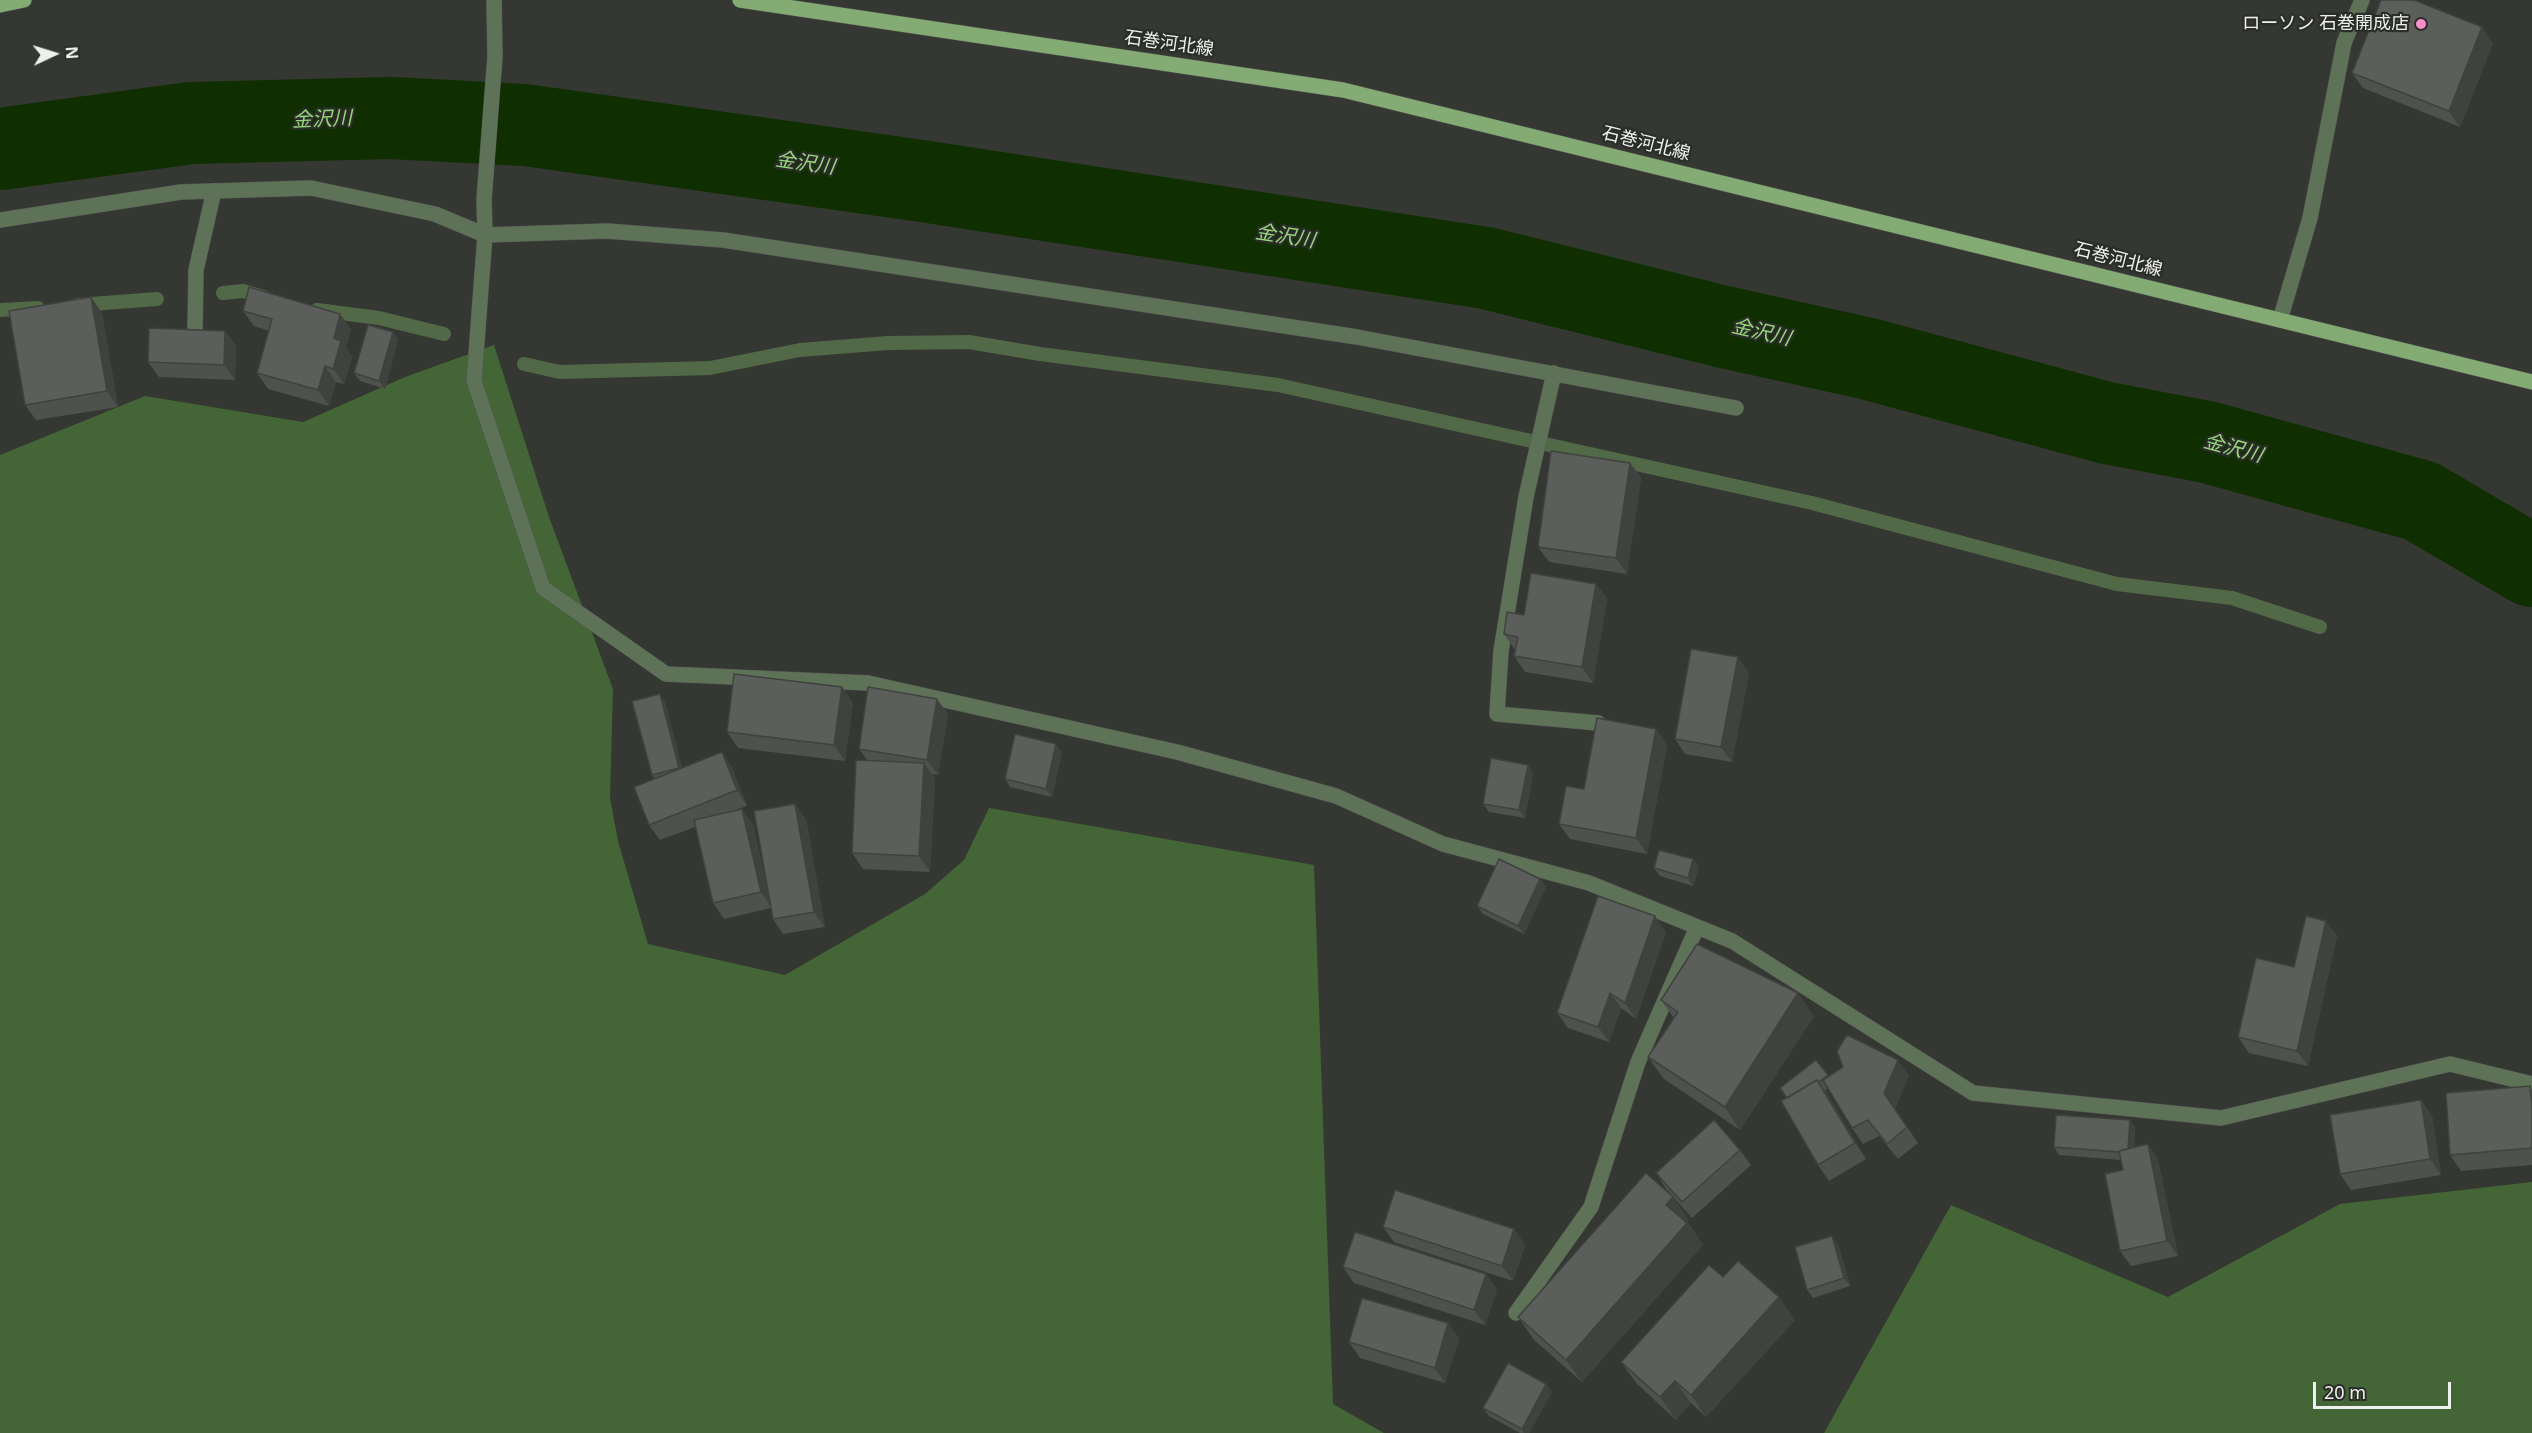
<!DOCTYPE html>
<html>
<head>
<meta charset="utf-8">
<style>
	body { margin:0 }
	#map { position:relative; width:2532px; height:1433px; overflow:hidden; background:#353733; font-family:"Noto Sans",sans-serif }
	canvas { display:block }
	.north { position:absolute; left:24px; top:24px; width:60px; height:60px; -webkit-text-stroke:4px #2b2d29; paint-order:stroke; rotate:86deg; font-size:16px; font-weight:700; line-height:24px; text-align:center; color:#eef0ed }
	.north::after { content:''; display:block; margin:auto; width:21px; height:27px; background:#eef0ed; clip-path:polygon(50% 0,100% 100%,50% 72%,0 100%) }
	.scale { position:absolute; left:2313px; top:1382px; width:138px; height:27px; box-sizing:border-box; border:3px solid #eef0ed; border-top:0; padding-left:8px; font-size:18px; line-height:21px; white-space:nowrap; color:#eef0ed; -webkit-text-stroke:4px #2b2d29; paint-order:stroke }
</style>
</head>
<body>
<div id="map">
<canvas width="2532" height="1433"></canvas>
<div class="north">N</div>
<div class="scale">20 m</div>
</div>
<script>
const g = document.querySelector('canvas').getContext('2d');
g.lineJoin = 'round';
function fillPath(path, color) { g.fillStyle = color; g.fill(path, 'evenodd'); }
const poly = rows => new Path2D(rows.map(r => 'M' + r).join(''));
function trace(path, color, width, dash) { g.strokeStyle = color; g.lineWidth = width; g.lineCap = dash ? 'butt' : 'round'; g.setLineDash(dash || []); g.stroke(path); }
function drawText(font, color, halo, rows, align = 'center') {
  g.font = font + ' "Noto Sans","Noto Sans JP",sans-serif'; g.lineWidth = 4.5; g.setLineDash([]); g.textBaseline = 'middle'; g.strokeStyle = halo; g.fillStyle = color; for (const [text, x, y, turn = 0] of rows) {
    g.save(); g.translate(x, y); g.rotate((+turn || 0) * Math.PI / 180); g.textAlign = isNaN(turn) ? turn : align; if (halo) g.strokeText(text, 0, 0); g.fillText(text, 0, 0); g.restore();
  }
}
fillPath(poly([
	[494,345,549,517,613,689,610,798,618,841,648,944,785,975,925,894,964,860,989,808,1314,865,1333,1404,1384,1433,0,1433,0,455,145,396,303,422,405,377],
	[2532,1182,2532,1433,1824,1433,1951,1205,2168,1297,2340,1204]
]), '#446536');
trace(poly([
	[223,293,243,291,263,297],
	[78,305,157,299],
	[0,310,38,308],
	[317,310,379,318,444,334],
	[524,364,560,372,710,368,800,350,888,343,969,342,1040,354,1278,385,1812,503,2117,584,2232,598,2320,627]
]), '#526947', 14);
trace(poly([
	[0,149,191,123,391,118,525,125,922,181,1486,268,1724,327,1865,358,2107,423,2207,442,2421,501,2532,566]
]), '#0f2f00', 82);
const service = poly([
	[2280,320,2310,218,2344,43,2362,0],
	[195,330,196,270,214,191]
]);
const minor = poly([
	[494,0,495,56,484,200,485,235,474,381,543,588,666,674,868,683,1177,752,1336,796,1443,844,1589,883,1732,941,1973,1093,2221,1118,2450,1064,2532,1084],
	[0,220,181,192,311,188,435,214,485,235,607,231,723,240,1357,337,1736,408],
	[1554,373,1526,497,1501,651,1497,714,1598,723],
	[1516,1313,1591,1207,1638,1062,1697,927]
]);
const primary = poly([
	[740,0,1343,90,2532,382],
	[0,5,24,0]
]);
trace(service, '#535551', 16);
trace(minor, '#535551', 16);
trace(primary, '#535551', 16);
trace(service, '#5e7257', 15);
trace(minor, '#5e7257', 15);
trace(primary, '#84ab74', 15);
fillPath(poly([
	[2493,43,2460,127,2363,88,2352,73],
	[243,311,351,329,346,348,352,357,344,384,336,382,329,406,268,389,257,373,269,331,254,326],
	[102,313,118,407,36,420,25,405],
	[225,331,236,346,235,380,159,377,148,362],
	[393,332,398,340,385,389,360,381,354,373],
	[1630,463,1641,478,1627,574,1549,562,1538,547],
	[1596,584,1607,599,1593,683,1525,672,1514,656,1516,650,1515,650,1504,634,1524,615],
	[1749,673,1732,762,1685,754,1675,739],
	[842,687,853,703,845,761,738,748,727,732],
	[665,702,682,768,722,752,732,768,747,806,738,809,753,824,766,883,806,819,825,927,783,934,773,919,771,908,724,919,713,903,695,827,660,840,649,825,655,779,652,775],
	[948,714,938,775,932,774,935,779,930,872,863,869,852,853,867,760,859,749],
	[1656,729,1667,745,1647,854,1570,839,1559,824,1584,789],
	[1062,752,1052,797,1010,787,1005,779],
	[1528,765,1533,773,1525,818,1489,812,1483,804],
	[1693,859,1699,867,1693,886,1660,876,1654,868],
	[1540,879,1546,887,1524,934,1483,914,1477,906],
	[2326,921,2337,936,2308,1066,2249,1053,2238,1037,2294,967],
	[1666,932,1636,1019,1621,1008,1609,1042,1568,1028,1557,1013],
	[1661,1000,1814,1016,1740,1130,1664,1079,1648,1057,1674,1018],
	[1909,1075,1895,1109,1918,1143,1898,1159,1879,1136,1863,1144,1852,1128,1828,1088,1825,1090,1866,1159,1829,1181,1818,1165,1781,1101,1828,1076],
	[2530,1086,2532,1089,2532,1165,2461,1171,2450,1155],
	[2421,1100,2432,1116,2441,1175,2351,1190,2340,1174],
	[2130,1120,2135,1128,2134,1147,2148,1144,2158,1160,2178,1256,2131,1266,2120,1251,2123,1170,2121,1160,2059,1155,2054,1147],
	[1740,1150,1751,1165,1692,1218,1666,1189,1656,1173],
	[1689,1220,1687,1222,1703,1245,1582,1382,1534,1340,1518,1317],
	[1383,1227,1514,1229,1525,1245,1513,1281,1394,1242],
	[1838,1244,1850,1286,1813,1298,1807,1290],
	[1343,1267,1486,1274,1497,1290,1485,1325,1354,1283],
	[1723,1277,1795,1320,1706,1417,1691,1403,1676,1420,1637,1384,1621,1362],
	[1448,1323,1459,1339,1445,1383,1360,1358,1349,1342],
	[1546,1384,1552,1392,1529,1433,1520,1433,1489,1416,1483,1408]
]), '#4e514d');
fillPath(poly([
	[2482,27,2493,43,2460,127,2449,111],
	[91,297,102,313,118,407,107,391],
	[340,314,351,329,346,348,352,357,344,384,333,369,334,338],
	[225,331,236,346,235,380,224,365],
	[393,332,398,340,385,389,379,381],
	[325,366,336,382,329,406,318,390],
	[1630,463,1641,478,1627,574,1616,558],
	[1596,584,1607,599,1593,683,1582,667],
	[1738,657,1749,673,1732,762,1721,747],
	[842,687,853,703,845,761,834,745],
	[660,694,665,702,684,776,679,768],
	[937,699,948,714,938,775,927,760],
	[1656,729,1667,745,1647,854,1636,838],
	[1056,744,1062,752,1052,797,1046,789],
	[722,752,732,768,747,806,737,790],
	[924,763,935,779,930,872,919,856],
	[1528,765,1533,773,1525,818,1519,810],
	[795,804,806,819,825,927,814,912],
	[742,809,753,824,772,908,761,892],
	[1693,859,1699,867,1693,886,1688,878],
	[1540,879,1546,887,1524,934,1518,926],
	[1655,916,1666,932,1636,1019,1625,1003],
	[2326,921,2337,936,2308,1066,2297,1051],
	[1610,993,1621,1008,1609,1042,1598,1027],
	[1798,993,1814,1016,1740,1130,1725,1107],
	[1898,1060,1909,1075,1895,1109,1918,1143,1884,1093],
	[1817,1080,1828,1096,1866,1159,1855,1143],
	[2421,1100,2432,1116,2441,1175,2430,1159],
	[2130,1120,2135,1128,2133,1160,2127,1152],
	[2148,1144,2158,1160,2178,1256,2167,1241],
	[1673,1197,1689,1220,1682,1227,1666,1205],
	[1687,1223,1703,1245,1582,1382,1566,1360],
	[1514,1229,1525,1245,1513,1281,1502,1266],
	[1832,1236,1838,1244,1850,1286,1844,1278],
	[1486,1274,1497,1290,1485,1325,1474,1310],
	[1779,1297,1795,1320,1706,1417,1691,1395],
	[1448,1323,1459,1339,1445,1383,1435,1368],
	[1675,1381,1691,1403,1676,1420,1660,1397],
	[1546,1384,1552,1392,1529,1433,1524,1433,1522,1429]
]), '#40423f');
const building = poly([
	[2381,0,2414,0,2482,27,2449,111,2352,73,2381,0],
	[249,287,340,314,334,338,341,341,333,369,325,366,318,390,257,373,272,319,243,311,249,287],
	[91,297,107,391,25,405,9,311,91,297],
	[368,325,393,332,379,381,354,373,368,325],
	[149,328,225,331,224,365,148,362,149,328],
	[1551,451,1630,463,1616,558,1538,547,1551,451],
	[1531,573,1596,584,1582,667,1514,656,1518,637,1504,634,1507,612,1524,615,1531,573],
	[1691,649,1738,657,1721,747,1675,739,1691,649],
	[734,674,842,687,834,745,727,732,734,674],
	[868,687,937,699,927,760,859,749,868,687],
	[660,694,679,768,652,775,632,701,660,694],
	[1597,718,1656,729,1636,838,1559,824,1566,786,1584,789,1597,718],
	[1015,734,1056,744,1046,789,1005,779,1015,734],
	[722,752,737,790,649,825,634,787,722,752],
	[1491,758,1528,765,1519,810,1483,804,1491,758],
	[856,760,924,763,919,856,852,853,856,760],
	[795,804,814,912,773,919,754,811,795,804],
	[742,809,761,892,713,903,694,820,742,809],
	[1659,850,1693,859,1688,878,1654,868,1659,850],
	[1499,859,1540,879,1518,926,1477,906,1499,859],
	[1598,896,1655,916,1625,1003,1610,993,1598,1027,1557,1013,1598,896],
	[2306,916,2326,921,2297,1051,2238,1037,2256,958,2294,967,2306,916],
	[1697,944,1798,993,1725,1107,1648,1057,1678,1012,1661,1000,1697,944],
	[1847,1035,1898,1060,1884,1093,1907,1127,1887,1144,1868,1120,1852,1128,1823,1080,1843,1067,1837,1051,1847,1035],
	[1816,1060,1828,1075,1819,1082,1817,1080,1787,1098,1780,1088,1816,1060],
	[1817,1080,1855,1143,1818,1165,1781,1101,1817,1080],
	[2530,1086,2532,1108,2532,1148,2450,1155,2446,1093,2530,1086],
	[2421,1100,2430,1159,2340,1174,2330,1115,2421,1100],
	[2056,1115,2130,1120,2128,1149,2119,1151,2119,1152,2054,1147,2056,1115],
	[1714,1120,1740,1150,1682,1202,1656,1173,1714,1120],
	[2148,1144,2167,1241,2120,1251,2105,1174,2123,1170,2119,1151,2148,1144],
	[1646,1173,1673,1197,1666,1205,1687,1223,1566,1360,1518,1317,1646,1173],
	[1395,1190,1514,1229,1502,1266,1383,1227,1395,1190],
	[1355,1232,1486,1274,1474,1310,1343,1267,1355,1232],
	[1832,1236,1844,1278,1807,1290,1795,1247,1832,1236],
	[1738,1261,1779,1297,1691,1395,1675,1381,1660,1397,1621,1362,1709,1265,1723,1277,1738,1261],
	[1362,1298,1448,1323,1435,1368,1349,1342,1362,1298],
	[1508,1363,1546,1384,1522,1429,1483,1408,1508,1363]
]);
fillPath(building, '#5b5e5a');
trace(building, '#40423f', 1.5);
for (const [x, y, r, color] of [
	[2421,24,6,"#f98fca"]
]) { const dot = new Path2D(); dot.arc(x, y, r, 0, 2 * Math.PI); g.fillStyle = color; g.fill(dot); trace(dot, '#2b2d29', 2); }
drawText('18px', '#eef0ed', '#2b2d29', [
	["ローソン 石巻開成店",2409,24]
], 'right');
drawText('18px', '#eef0ed', '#2b2d29', [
	["石巻河北線",1169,44,8],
	["石巻河北線",1646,144,14],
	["石巻河北線",2118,260,14]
]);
drawText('italic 20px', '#97d57c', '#2b2d29', [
	["金沢川",322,120,-2],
	["金沢川",805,164,8],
	["金沢川",1285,237,9],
	["金沢川",1761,333,13],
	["金沢川",2233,449,15]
]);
</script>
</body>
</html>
